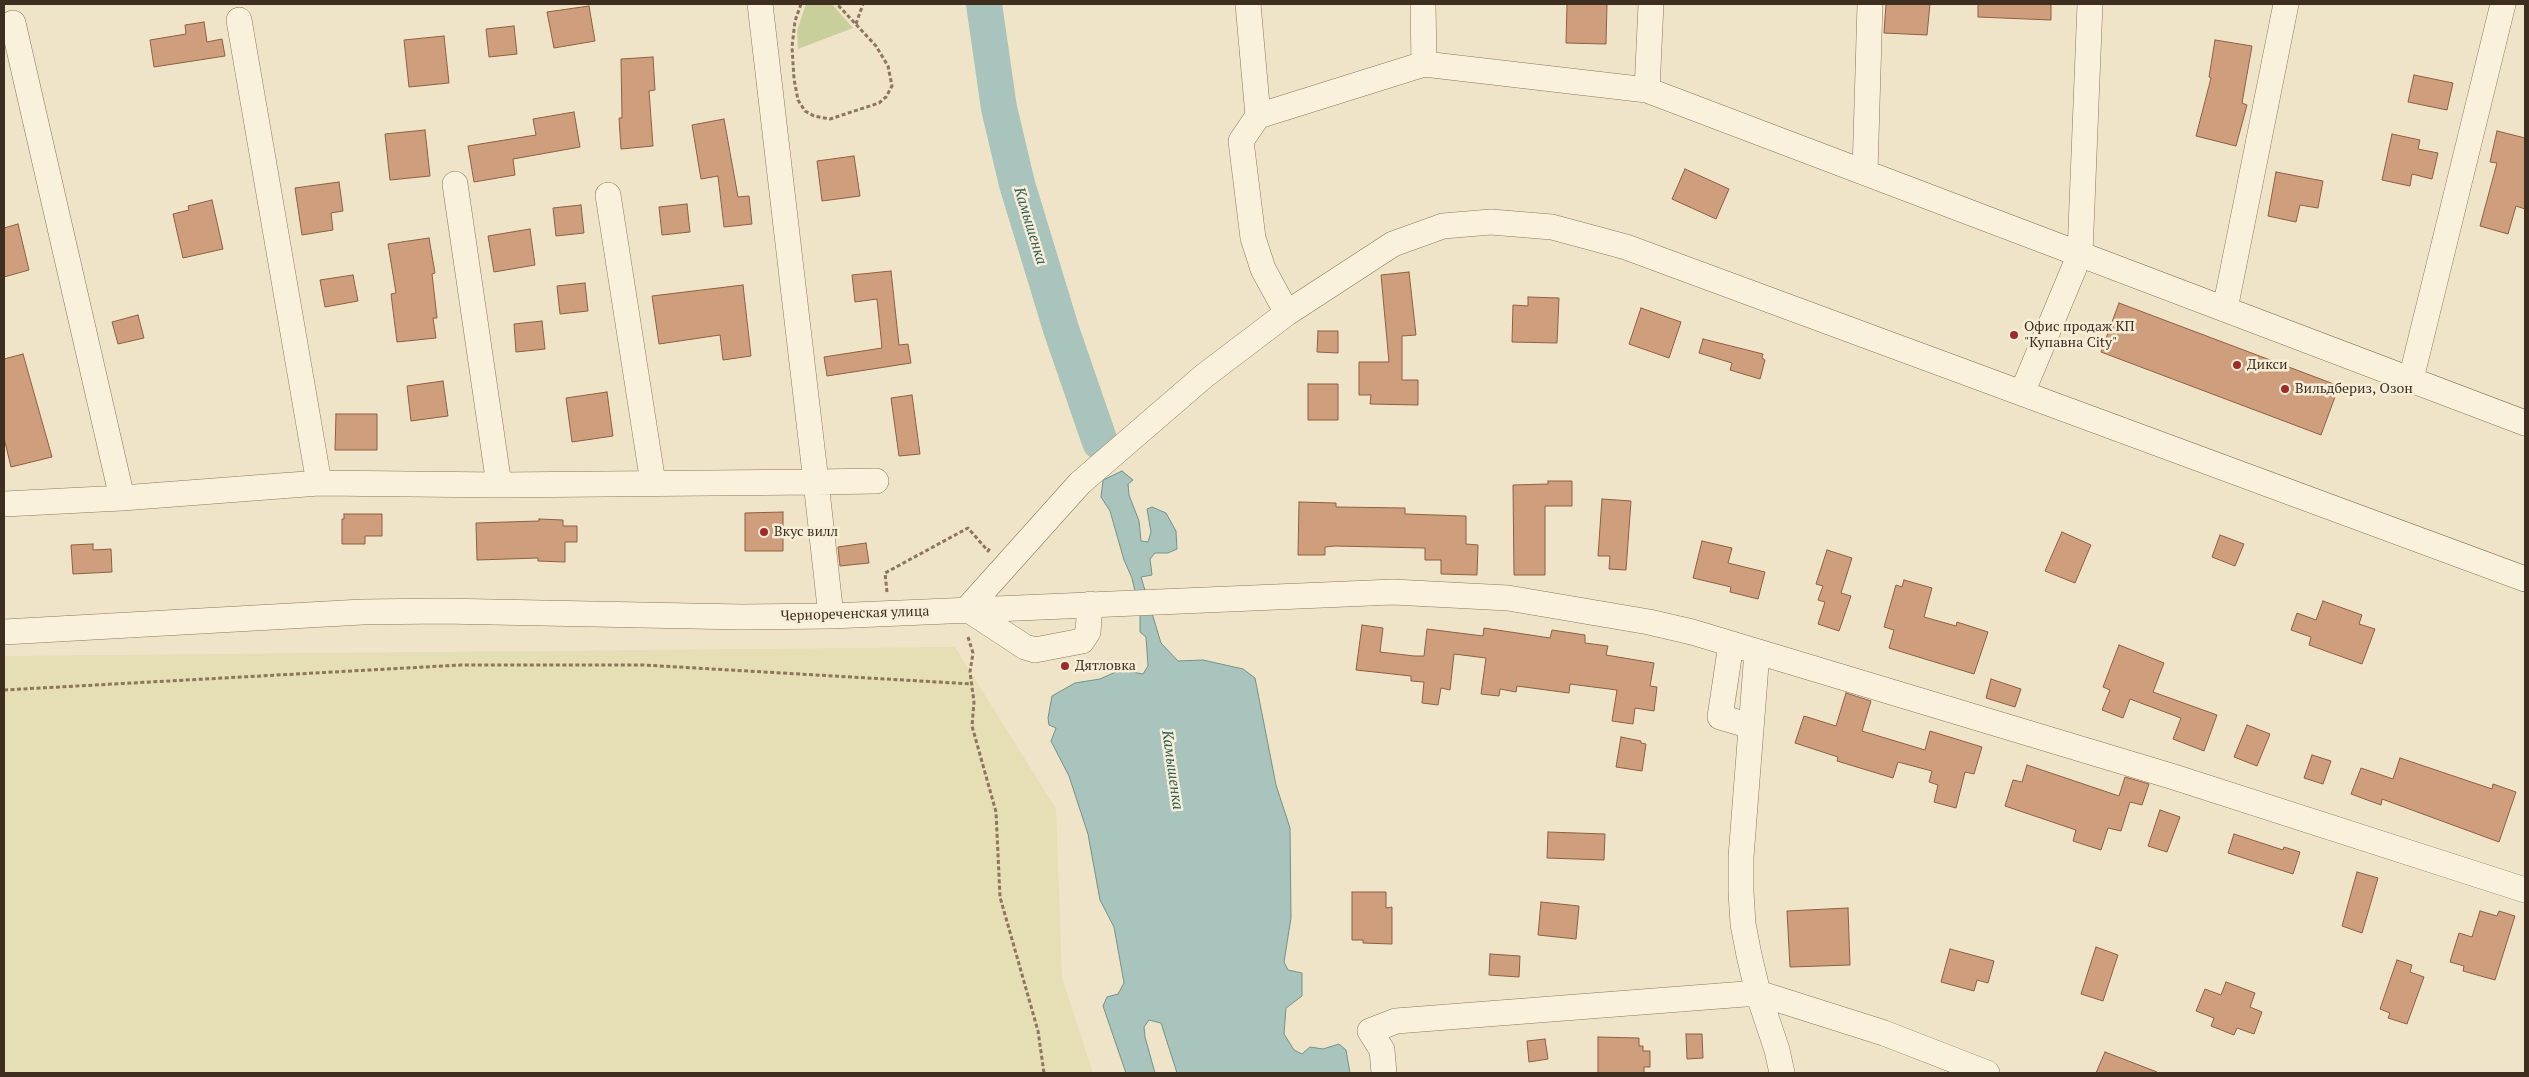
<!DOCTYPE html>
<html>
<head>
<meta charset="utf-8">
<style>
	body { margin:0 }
	#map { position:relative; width:2529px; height:1077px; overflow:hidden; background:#f0e4c8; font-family:"PT Serif",serif }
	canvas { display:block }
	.frame { position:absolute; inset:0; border:5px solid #3d2e20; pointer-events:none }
</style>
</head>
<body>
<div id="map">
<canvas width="2529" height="1077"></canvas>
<div class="frame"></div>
</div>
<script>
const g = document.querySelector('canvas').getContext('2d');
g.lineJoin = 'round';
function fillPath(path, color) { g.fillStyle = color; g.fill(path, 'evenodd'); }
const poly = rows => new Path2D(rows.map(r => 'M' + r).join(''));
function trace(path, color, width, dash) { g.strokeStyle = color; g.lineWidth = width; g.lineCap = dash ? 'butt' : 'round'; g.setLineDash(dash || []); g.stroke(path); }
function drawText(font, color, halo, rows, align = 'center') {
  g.font = font + ' "PT Serif",serif'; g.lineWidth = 5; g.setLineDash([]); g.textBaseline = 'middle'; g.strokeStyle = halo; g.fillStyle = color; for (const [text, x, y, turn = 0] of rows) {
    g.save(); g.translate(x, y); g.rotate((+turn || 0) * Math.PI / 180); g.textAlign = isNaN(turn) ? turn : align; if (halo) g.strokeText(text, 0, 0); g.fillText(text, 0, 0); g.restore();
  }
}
fillPath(poly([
	[955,647,1056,809,1062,978,1093,1073,4,1073,4,656]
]), '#e6deb5');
fillPath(poly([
	[806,4,832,4,853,28,798,49,797,31]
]), '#c9cf9b');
const water = poly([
	[1122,471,1133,480,1128,484,1129,495,1139,521,1141,541,1148,542,1151,532,1147,509,1152,507,1166,513,1176,531,1177,549,1168,553,1155,553,1150,559,1152,575,1141,577,1161,643,1178,661,1203,660,1243,669,1255,678,1276,785,1290,828,1291,918,1284,962,1288,970,1302,973,1302,996,1286,1008,1284,1034,1294,1050,1302,1054,1310,1047,1323,1049,1339,1044,1346,1050,1350,1073,1177,1073,1161,1023,1149,1020,1144,1027,1145,1037,1155,1073,1126,1073,1103,1006,1107,997,1118,994,1124,983,1114,927,1100,900,1088,834,1069,776,1051,741,1056,728,1049,725,1048,718,1052,696,1075,683,1100,679,1120,670,1143,674,1148,666,1146,637,1140,632,1140,614,1132,578,1124,560,1110,511,1101,497,1103,480,1122,471]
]);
fillPath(water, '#a9c4bc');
trace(water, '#6f938a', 1);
trace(poly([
	[984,4,999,108,1017,184,1061,329,1100,442]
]), '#a9c4bc', 36);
const building = poly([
	[1567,4,1607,4,1606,44,1566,43,1567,4],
	[1886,4,1930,4,1927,35,1884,33,1886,4],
	[1978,4,2051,4,2051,20,1978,17,1978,4],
	[589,6,595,41,554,48,547,12,589,6],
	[204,22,207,42,222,39,225,56,154,67,150,40,186,34,185,25,204,22],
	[514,26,517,54,489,57,486,29,514,26],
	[444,36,449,83,409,87,404,40,444,36],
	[2215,40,2252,46,2242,103,2247,105,2236,146,2196,136,2211,78,2209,77,2215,40],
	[653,57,655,90,649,91,653,146,621,149,619,118,622,118,621,59,653,57],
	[2414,75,2453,83,2447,110,2408,102,2414,75],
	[574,112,580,147,513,159,515,175,474,182,468,146,536,135,533,119,574,112],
	[724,119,738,197,749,196,752,224,724,227,718,176,701,179,692,125,724,119],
	[425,130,430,176,390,180,385,134,425,130],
	[2497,131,2525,138,2525,209,2516,206,2508,234,2480,226,2497,163,2490,162,2497,131],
	[2392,134,2420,140,2418,149,2438,153,2432,179,2412,174,2410,186,2382,180,2392,134],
	[854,156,860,196,822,201,817,161,854,156],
	[1685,169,1729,189,1716,219,1672,199,1685,169],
	[2276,172,2323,181,2318,208,2300,205,2296,222,2268,216,2276,172],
	[339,182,343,211,331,213,333,230,302,235,295,188,339,182],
	[212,200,223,249,183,258,173,214,189,210,188,206,212,200],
	[687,204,690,232,662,235,659,207,687,204],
	[581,205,584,233,556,236,553,208,581,205],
	[18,224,29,270,4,277,4,228,18,224],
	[530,229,535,265,494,272,488,236,530,229],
	[429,238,435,273,432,274,437,318,433,318,436,338,397,342,391,294,396,293,388,244,429,238],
	[891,271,899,345,908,344,911,363,827,376,824,357,882,348,877,299,855,302,852,275,891,271],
	[1409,272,1416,335,1402,336,1402,380,1418,380,1418,405,1370,404,1371,395,1359,395,1359,362,1389,362,1381,275,1409,272],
	[353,275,358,301,325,307,320,280,353,275],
	[585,283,588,311,560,314,557,286,585,283],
	[743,285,751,356,723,360,720,335,659,344,652,296,743,285],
	[1528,297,1559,298,1557,343,1512,342,1513,305,1528,306,1528,297],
	[2119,303,2339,386,2321,435,2101,352,2119,303],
	[1641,308,1681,322,1669,358,1629,344,1641,308],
	[138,315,144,338,118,344,112,322,138,315],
	[542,321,545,349,516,352,514,324,542,321],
	[1318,331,1338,331,1338,353,1317,352,1318,331],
	[1703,339,1763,354,1762,358,1765,360,1760,379,1730,370,1732,363,1699,353,1703,339],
	[23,354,52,457,11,467,4,438,4,359,23,354],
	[443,381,448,416,411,421,407,386,443,381],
	[1308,384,1338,384,1338,420,1308,420,1308,384],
	[607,392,613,436,572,442,566,398,607,392],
	[912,395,920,454,899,456,891,398,912,395],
	[336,414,377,414,377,450,335,450,336,414],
	[1548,481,1572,481,1572,506,1545,506,1545,575,1514,575,1513,485,1548,484,1548,481],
	[1602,499,1631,501,1626,570,1609,569,1610,556,1598,556,1602,499],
	[1299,502,1336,503,1336,507,1405,508,1405,514,1466,516,1466,544,1478,545,1477,575,1441,574,1441,560,1425,560,1425,548,1335,546,1325,547,1325,555,1298,555,1299,502],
	[783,512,783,551,745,551,745,513,783,512],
	[344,514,382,514,382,536,365,536,365,544,342,544,342,519,344,519,344,514],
	[539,519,563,520,563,526,577,526,577,542,565,542,565,562,538,561,538,558,477,560,476,523,539,521,539,519],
	[2062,532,2091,545,2075,583,2045,571,2062,532],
	[2220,535,2244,544,2235,566,2212,557,2220,535],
	[1702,541,1732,548,1728,563,1765,572,1758,599,1730,592,1731,587,1693,578,1702,541],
	[866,543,869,563,840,566,838,547,866,543],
	[93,544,93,550,111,549,112,572,73,574,71,545,93,544],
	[1827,550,1852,558,1841,593,1851,596,1839,631,1818,624,1825,602,1818,600,1823,586,1816,584,1827,550],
	[1904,580,1932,588,1924,617,1956,626,1957,622,1988,632,1974,674,1889,648,1894,630,1884,627,1896,585,1902,587,1904,580],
	[2323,601,2362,615,2359,624,2375,629,2362,664,2309,645,2311,637,2291,630,2297,613,2316,620,2323,601],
	[1362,625,1383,628,1380,652,1414,656,1424,656,1427,629,1483,636,1484,628,1550,638,1552,630,1585,635,1585,643,1608,646,1606,655,1654,663,1650,686,1657,687,1654,711,1635,708,1633,724,1612,721,1617,690,1570,684,1569,693,1517,686,1516,692,1500,689,1499,696,1481,694,1486,658,1454,654,1450,690,1441,688,1438,705,1422,703,1424,682,1411,681,1411,676,1356,670,1362,625],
	[2119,645,2164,663,2153,692,2217,715,2204,751,2173,739,2181,718,2130,699,2123,718,2102,710,2110,690,2103,687,2119,645],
	[1991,679,2021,689,2015,707,1986,698,1991,679],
	[1846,693,1871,701,1862,731,1925,750,1930,731,1982,747,1974,774,1965,772,1956,808,1934,802,1938,785,1929,782,1932,771,1898,762,1893,778,1837,761,1838,757,1795,743,1804,716,1836,726,1846,693],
	[2247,725,2270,734,2257,766,2234,757,2247,725],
	[1621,737,1641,741,1641,743,1646,744,1642,771,1616,767,1621,737],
	[2312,755,2331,761,2323,784,2304,778,2312,755],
	[2400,758,2492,789,2493,784,2516,792,2499,842,2382,799,2381,805,2351,794,2361,768,2393,779,2400,758],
	[2027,765,2119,796,2125,777,2149,784,2142,805,2130,802,2121,831,2108,828,2101,850,2073,841,2076,830,2005,806,2013,780,2022,782,2027,765],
	[2160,810,2180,817,2167,852,2148,846,2160,810],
	[1548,832,1605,834,1604,860,1547,858,1548,832],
	[2234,834,2283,850,2284,847,2300,852,2293,874,2228,853,2234,834],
	[2357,872,2378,878,2362,933,2342,926,2357,872],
	[1352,892,1386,892,1386,908,1392,907,1392,944,1363,943,1363,940,1352,940,1352,892],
	[1541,902,1579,906,1576,939,1538,935,1541,902],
	[1848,908,1850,965,1790,967,1787,911,1848,908],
	[2480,911,2497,916,2499,911,2515,916,2495,980,2463,971,2464,966,2450,962,2459,933,2472,937,2480,911],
	[2096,947,2118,955,2103,1001,2081,994,2096,947],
	[1950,949,1994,961,1988,983,1977,980,1974,991,1941,982,1950,949],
	[1490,954,1520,956,1519,977,1489,975,1490,954],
	[2397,960,2412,965,2410,972,2424,977,2407,1024,2388,1018,2390,1013,2380,1009,2397,960],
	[2226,982,2255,993,2250,1007,2262,1012,2254,1034,2237,1028,2234,1035,2211,1026,2214,1018,2196,1011,2205,989,2221,995,2226,982],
	[1686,1034,1702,1034,1703,1058,1687,1059,1686,1034],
	[1598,1037,1639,1038,1639,1046,1643,1046,1643,1051,1650,1051,1650,1067,1644,1067,1644,1073,1598,1073,1598,1037],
	[1545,1039,1548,1059,1529,1062,1527,1041,1545,1039],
	[2105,1052,2157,1072,2157,1073,2096,1073,2105,1052]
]);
fillPath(building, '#cf9f7d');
trace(building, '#8d5f41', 1);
const minor = poly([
	[760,4,816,482,876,481],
	[1248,4,1258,116,1424,64,1647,90,2525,423],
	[1423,4,1424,64],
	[239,20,319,483],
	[13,23,122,498],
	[1647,90,1651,4],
	[1258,116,1241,141,1253,238,1263,269,1287,313],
	[1865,172,1870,4],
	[455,184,499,485],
	[608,195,653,483],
	[2225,309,2286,4],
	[2411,379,2503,4],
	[2022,393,2080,254,2090,4],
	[4,504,122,498,319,483,499,485,816,482,831,616],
	[967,609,1080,483,1204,376,1287,313,1393,244,1443,226,1491,222,1552,227,1626,247,2525,579],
	[967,609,1025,647,1035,650,1082,641,1088,632,1090,604],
	[4,632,362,612,442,611,742,617,831,616,1393,592,1508,598,1649,622,1692,632,2174,777,2525,890],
	[1731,644,1720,717,1751,726],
	[1757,652,1741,857,1741,892,1743,924,1749,955,1758,993,1777,1050,1782,1073],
	[1384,1073,1382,1050,1370,1031,1396,1021,1758,993,1884,1033,1987,1073]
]);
trace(minor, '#8d765c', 26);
trace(poly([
	[801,4,795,21,792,47,794,79,798,100,805,111,814,116,830,119,879,103,886,97,892,86,888,66,876,46,837,4],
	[856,24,863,4],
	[887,592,885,573,968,528,988,551,990,548],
	[968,637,973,653,970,672,974,702,972,726,996,812,1000,897,1038,1031,1044,1073],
	[4,690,461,665,643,665,972,684]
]), '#8d765c', 3, [4, 2.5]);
trace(minor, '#faf1dc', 25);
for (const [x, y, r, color] of [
	[2014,335,5,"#9e2a2b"],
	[2237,365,5,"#9e2a2b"],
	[2285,389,5,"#9e2a2b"],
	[764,532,5,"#9e2a2b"],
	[1065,666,5,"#9e2a2b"]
]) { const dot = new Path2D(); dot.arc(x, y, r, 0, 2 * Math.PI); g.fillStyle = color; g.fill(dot); trace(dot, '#f7eed8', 2); }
drawText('14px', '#3d2e20', '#f7eed8', [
	["Офис продаж КП",2024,327],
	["\"Купавна City\"",2024,343],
	["Дикси",2247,365],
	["Вильдбериз, Озон",2295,389],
	["Вкус вилл",774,532],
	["Дятловка",1075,666]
], 'left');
drawText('14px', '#3d2e20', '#f7eed8', [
	["Чернореченская улица",855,614,-2]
]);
drawText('italic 15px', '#2f5d5a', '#f7eed8', [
	["Камышенка",1030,226,73],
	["Камышенка",1172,770,82]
]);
</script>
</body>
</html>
